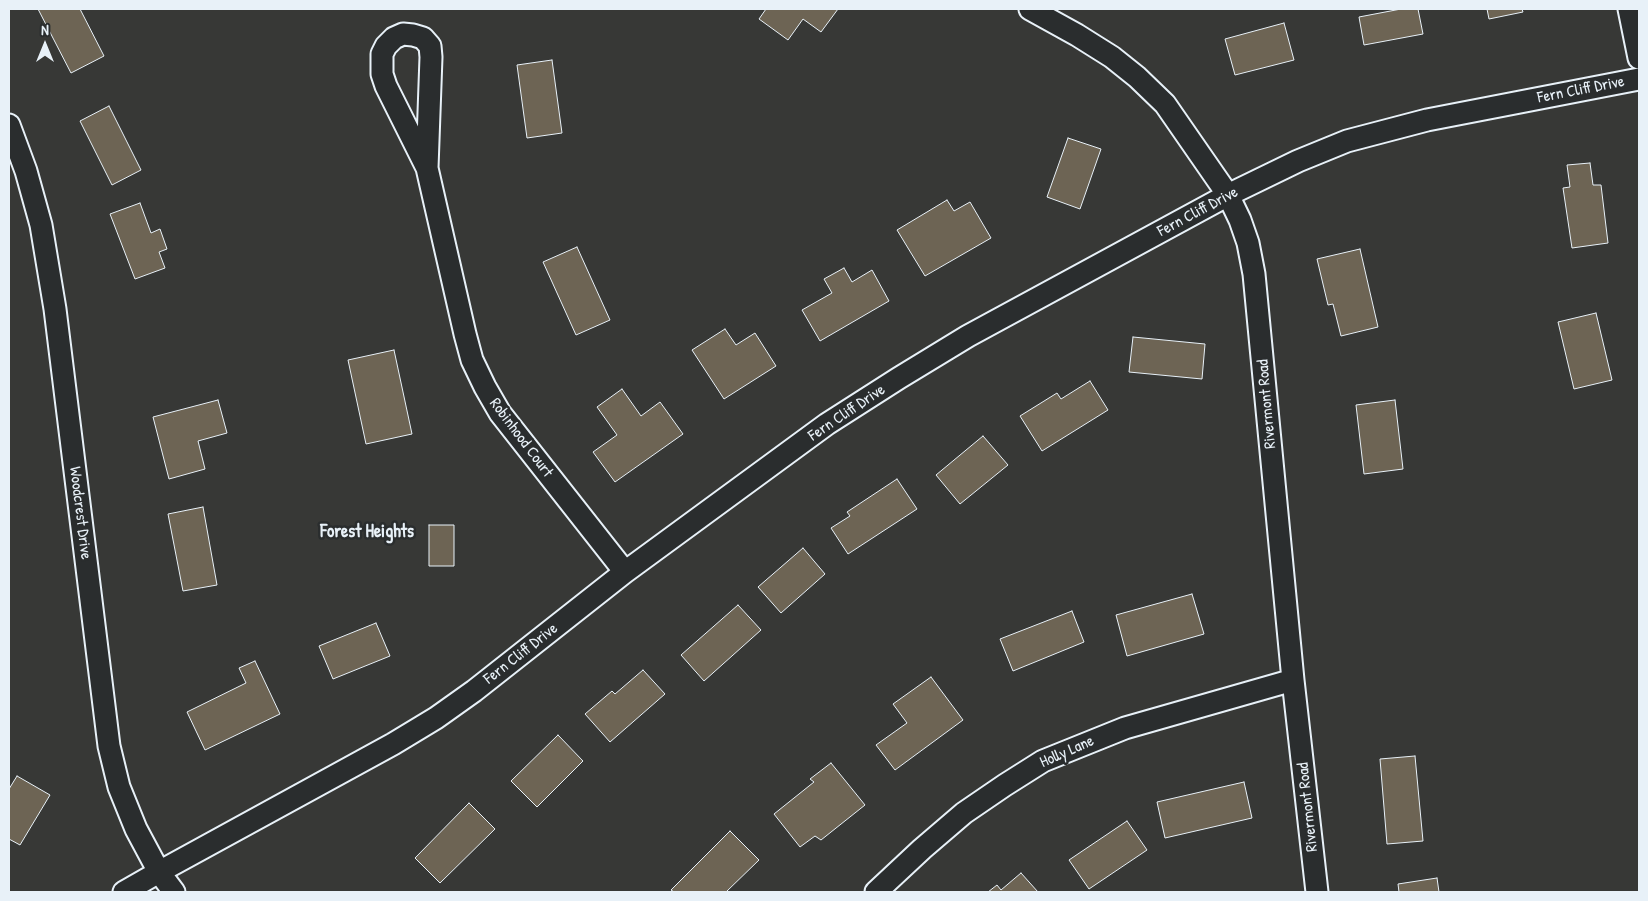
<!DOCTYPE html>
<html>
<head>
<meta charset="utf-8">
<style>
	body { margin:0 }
	#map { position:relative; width:1648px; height:901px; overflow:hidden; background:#373836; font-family:"Patrick Hand",sans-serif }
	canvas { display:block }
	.frame { position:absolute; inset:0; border:10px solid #e8f1f8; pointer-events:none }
	.north { position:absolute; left:20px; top:20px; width:50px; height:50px; -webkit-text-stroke:4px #2a2d2e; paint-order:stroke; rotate:0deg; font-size:14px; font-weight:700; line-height:20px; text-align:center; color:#e8f1f8 }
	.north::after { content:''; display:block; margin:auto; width:18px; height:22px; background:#e8f1f8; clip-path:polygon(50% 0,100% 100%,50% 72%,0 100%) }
</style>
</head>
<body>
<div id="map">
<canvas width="1648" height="901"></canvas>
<div class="frame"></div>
<div class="north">N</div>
</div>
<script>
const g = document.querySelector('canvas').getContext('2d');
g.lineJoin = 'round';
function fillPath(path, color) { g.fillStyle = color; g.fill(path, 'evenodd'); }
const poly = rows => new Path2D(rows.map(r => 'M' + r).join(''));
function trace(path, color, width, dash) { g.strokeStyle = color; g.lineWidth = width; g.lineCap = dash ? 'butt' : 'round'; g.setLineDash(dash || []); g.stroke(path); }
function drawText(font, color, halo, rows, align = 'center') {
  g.font = font + ' "Patrick Hand",sans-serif'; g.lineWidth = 5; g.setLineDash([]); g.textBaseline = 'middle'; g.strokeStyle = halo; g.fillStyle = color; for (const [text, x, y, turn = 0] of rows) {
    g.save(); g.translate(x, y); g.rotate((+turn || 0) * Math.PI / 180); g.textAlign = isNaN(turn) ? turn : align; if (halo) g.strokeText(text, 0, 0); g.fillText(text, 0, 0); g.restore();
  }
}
const building = poly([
	[38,9,80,9,104,56,71,73,38,9],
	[766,9,838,9,821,32,803,19,788,40,759,19,766,9],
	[1401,9,1418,9,1423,34,1364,45,1359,17,1401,9],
	[1487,9,1522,9,1523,12,1489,19,1487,9],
	[1284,23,1294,60,1235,75,1225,39,1284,23],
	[552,60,562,133,527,138,517,65,552,60],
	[109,106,141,170,112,185,80,121,109,106],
	[1068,138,1101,149,1080,209,1047,197,1068,138],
	[1590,163,1593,185,1601,185,1608,243,1572,248,1563,188,1570,187,1567,165,1590,163],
	[947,200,954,211,970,202,991,238,925,276,897,230,947,200],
	[140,203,151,233,160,229,167,249,159,252,165,268,135,279,110,214,140,203],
	[577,247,610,320,576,335,543,262,577,247],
	[1360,249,1378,327,1341,336,1333,304,1328,305,1317,259,1360,249],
	[844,268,852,282,872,270,889,301,820,341,802,310,832,293,824,279,844,268],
	[1596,313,1612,380,1574,389,1558,322,1596,313],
	[725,329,736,345,755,333,776,366,724,399,692,350,725,329],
	[1133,337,1205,344,1202,379,1129,372,1133,337],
	[394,350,412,434,366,444,348,360,394,350],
	[1090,381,1108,410,1042,451,1020,416,1057,393,1061,399,1090,381],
	[622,389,641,416,660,402,683,434,615,482,593,452,617,435,597,407,622,389],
	[218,400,227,433,198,441,205,469,169,479,153,417,218,400],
	[1395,400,1403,469,1364,474,1356,405,1395,400],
	[983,436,1008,465,960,504,936,475,983,436],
	[897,479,917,509,848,554,831,528,850,516,847,512,897,479],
	[203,507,217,585,183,591,168,514,203,507],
	[429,525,454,525,454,566,429,566,429,525],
	[803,548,825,574,781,613,758,587,803,548],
	[1192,594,1204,634,1127,656,1116,615,1192,594],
	[738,605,761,630,704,681,681,655,738,605],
	[1072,611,1084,642,1013,671,1000,639,1072,611],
	[376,623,390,656,333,679,319,646,376,623],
	[255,661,280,714,205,750,187,712,246,683,239,668,255,661],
	[643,670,665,694,610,742,585,714,612,691,615,694,643,670],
	[931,677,963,720,895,770,876,745,907,723,893,704,931,677],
	[558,735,583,761,537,807,511,781,558,735],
	[1415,756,1423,841,1387,844,1380,759,1415,756],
	[831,763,865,805,821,840,815,836,800,847,774,814,814,782,810,779,831,763],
	[17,776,50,795,20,845,9,839,9,789,17,776],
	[1244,782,1252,818,1165,838,1157,802,1244,782],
	[469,803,495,829,440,883,415,858,469,803],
	[1127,821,1147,850,1089,889,1069,860,1127,821],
	[730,831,759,860,726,892,674,892,671,890,730,831],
	[1021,873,1038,892,988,892,997,885,1001,890,1021,873],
	[1437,878,1439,892,1399,892,1398,884,1437,878]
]);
fillPath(building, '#6d6454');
trace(building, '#e8f1f8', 1);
const minor = poly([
	[1030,9,1077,35,1112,57,1137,77,1165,104,1228,195,1240,220,1248,243,1254,274,1293,680,1317,892],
	[1629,9,1639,58],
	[9,125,26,171,41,225,55,309,109,746,119,787,136,829,159,872,174,892],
	[427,168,386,86,382,74,382,54,386,46,394,38,403,34,413,35,423,38,430,46,431,57,427,168,465,334,472,360,485,387,500,413,625,572],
	[124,892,159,872,393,744,436,718,474,691,625,572,827,424,899,378,968,336,1228,195,1298,161,1347,141,1427,120,1639,79],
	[876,892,922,849,964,813,1005,785,1043,761,1125,728,1293,680]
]);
trace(minor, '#e8f1f8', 25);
trace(minor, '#2a2d2e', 21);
drawText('16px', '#e8f1f8', '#2a2d2e', [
	["Fern Cliff Drive",1581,90,-11],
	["Fern Cliff Drive",1198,212,-28],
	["Rivermont Road",1267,404,-95],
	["Fern Cliff Drive",847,413,-34],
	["Robinhood Court",521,438,53],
	["Woodcrest Drive",80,513,83],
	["Fern Cliff Drive",521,654,-38],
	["Holly Lane",1067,752,-24],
	["Rivermont Road",1308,807,-96]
]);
drawText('bold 18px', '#e8f1f8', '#2a2d2e', [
	["Forest Heights",367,532]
]);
</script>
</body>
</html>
